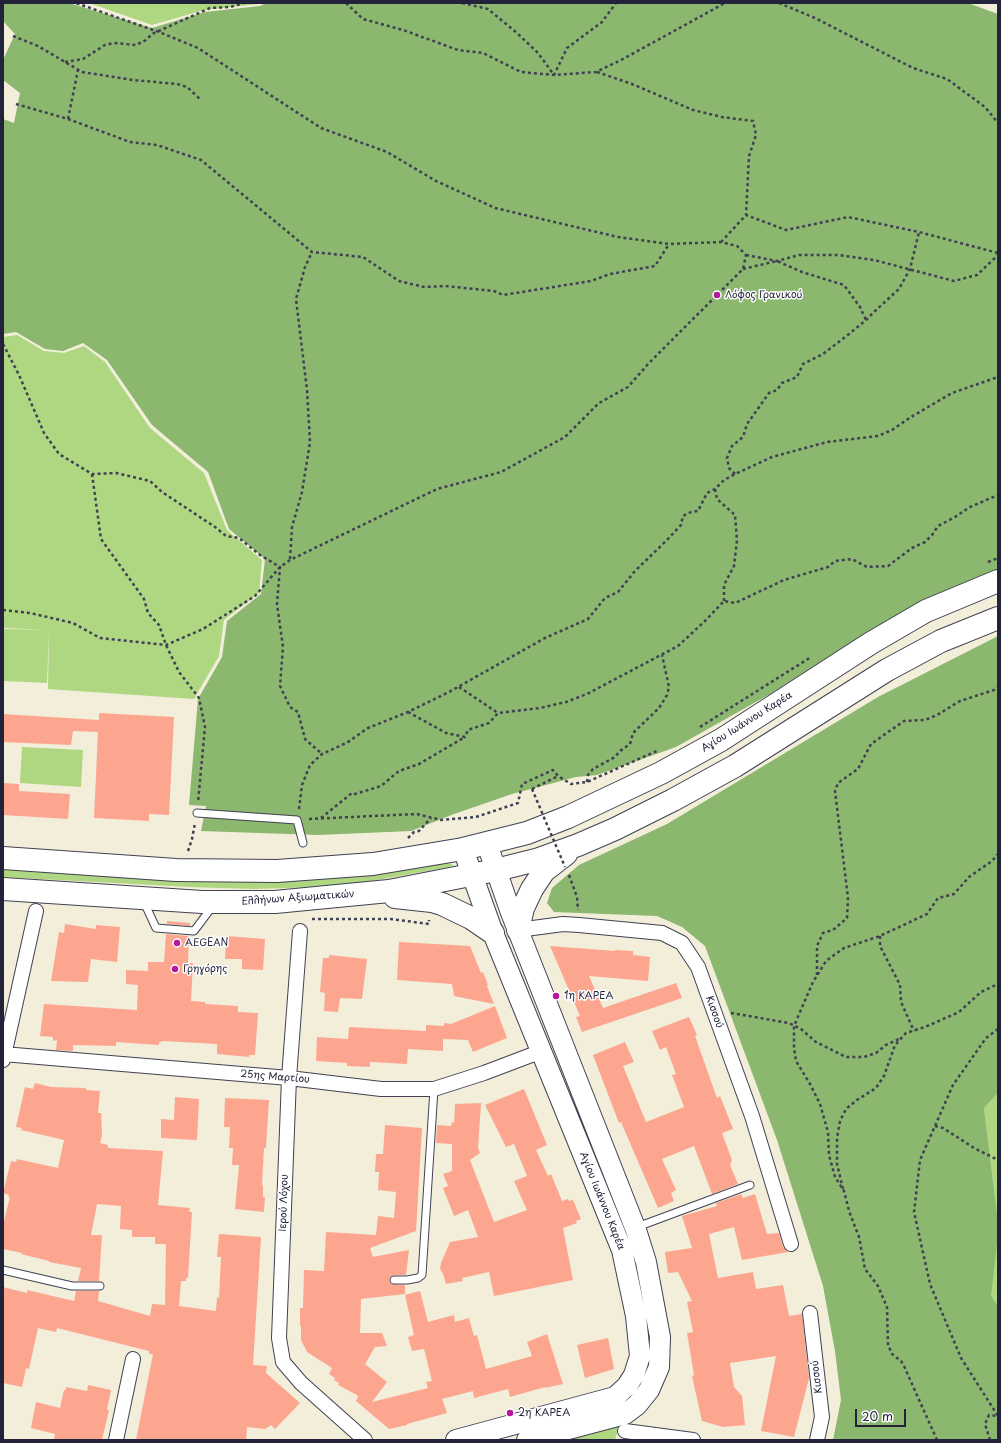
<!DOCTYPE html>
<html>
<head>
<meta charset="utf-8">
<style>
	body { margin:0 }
	#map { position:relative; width:1001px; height:1443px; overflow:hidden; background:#f2eeda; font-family:"Playpen Sans",sans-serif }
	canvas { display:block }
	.frame { position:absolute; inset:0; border:4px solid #22223b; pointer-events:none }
	.scale { position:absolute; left:855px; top:1409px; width:51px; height:18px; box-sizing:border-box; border:2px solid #22223b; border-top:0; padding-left:5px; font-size:12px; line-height:14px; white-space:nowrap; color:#22223b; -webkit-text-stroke:3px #fff; paint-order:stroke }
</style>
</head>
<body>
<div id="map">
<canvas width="1001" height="1443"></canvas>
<div class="frame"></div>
<div class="scale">20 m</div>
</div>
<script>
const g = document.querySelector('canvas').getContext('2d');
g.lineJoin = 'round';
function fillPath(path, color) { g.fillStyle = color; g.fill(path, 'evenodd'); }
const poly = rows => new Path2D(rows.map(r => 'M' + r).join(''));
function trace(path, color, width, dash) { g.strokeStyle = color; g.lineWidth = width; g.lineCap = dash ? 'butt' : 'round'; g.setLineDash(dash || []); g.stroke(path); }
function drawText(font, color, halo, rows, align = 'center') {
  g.font = font + ' "Playpen Sans",sans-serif'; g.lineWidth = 3; g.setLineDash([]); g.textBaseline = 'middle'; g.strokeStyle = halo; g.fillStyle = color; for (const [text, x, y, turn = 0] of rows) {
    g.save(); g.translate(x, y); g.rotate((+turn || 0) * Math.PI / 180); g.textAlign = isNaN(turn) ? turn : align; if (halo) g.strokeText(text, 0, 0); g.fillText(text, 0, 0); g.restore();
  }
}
fillPath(poly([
	[89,3,261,3,259,4,204,10,152,25],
	[17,335,44,351,64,353,84,346,105,362,150,428,204,473,227,530,262,560,259,593,224,620,219,656,194,699,48,689,49,630,3,628,3,337],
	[3,629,49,630,47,683,3,681],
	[22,747,83,750,81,787,20,783],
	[444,862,454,865,449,867,367,882,321,887,254,889,189,887,3,877,3,868],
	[998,1093,998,1221,984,1108],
	[998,1236,998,1306,990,1296],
	[619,1426,615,1440,569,1440]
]), '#afd680');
fillPath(poly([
	[3,3,69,3,152,28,205,12,260,6,266,3,968,3,998,14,998,573,852,642,770,694,676,747,597,775,576,777,512,794,454,814,411,831,318,835,201,831,206,806,189,805,198,699,222,657,227,621,261,594,265,559,229,529,208,472,152,425,107,360,83,343,63,351,45,349,16,332,3,334,3,119,14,123,20,93,3,80,3,60,15,34,3,21],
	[998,636,998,1093,984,1108,998,1221,998,1236,991,1296,998,1306,998,1440,833,1440,841,1400,835,1351,823,1286,777,1140,705,946,682,927,657,916,554,912,547,903,552,888,579,865,667,824,878,697]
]), '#8bb76e');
fillPath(poly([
	[99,713,174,717,169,815,149,814,149,821,94,818,98,732,73,731,71,745,3,742,3,714,99,720],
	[3,783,19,784,19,791,70,794,68,819,3,815],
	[167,921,190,923,190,926,167,924],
	[65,924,96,929,96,925,120,927,117,962,91,959,88,982,51,981,59,932,64,933],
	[166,934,189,936,188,963,193,963,191,1001,205,1002,205,1004,238,1006,238,1012,258,1013,255,1055,249,1055,249,1057,217,1054,217,1044,162,1041,162,1042,159,1042,159,1045,116,1042,116,1046,73,1045,73,1051,56,1050,57,1040,53,1041,53,1037,40,1036,44,1004,137,1010,138,985,126,984,126,970,148,971,148,962,164,962],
	[226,936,265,939,263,970,242,969,242,959,225,959],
	[399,942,470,946,481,973,483,972,488,985,487,986,494,1004,454,996,452,984,397,980],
	[550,946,615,951,615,950,633,951,633,955,650,957,648,981,589,976,603,1008,676,983,682,998,582,1032,576,1017,580,1016],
	[329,955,367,959,362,999,340,998,338,1012,324,1011,325,993,320,992,323,958,329,958],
	[495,1006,507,1038,473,1052,468,1040,443,1039,443,1051,408,1049,407,1064,370,1062,370,1067,347,1066,347,1063,316,1061,317,1037,348,1039,349,1027,426,1031,426,1025,444,1026,444,1023,451,1024],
	[689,1017,697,1035,695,1036,717,1098,720,1096,733,1129,722,1133,732,1160,730,1165,738,1184,712,1194,694,1146,662,1159,676,1190,671,1193,674,1201,658,1208,621,1122,619,1123,593,1055,625,1042,634,1062,623,1066,646,1122,684,1107,672,1075,676,1074,666,1047,660,1050,652,1031],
	[35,1083,51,1087,86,1088,86,1090,100,1091,98,1113,101,1113,102,1136,100,1143,108,1145,108,1148,163,1151,158,1205,190,1208,189,1212,192,1212,188,1278,186,1278,186,1281,181,1281,179,1306,216,1311,217,1297,219,1298,221,1257,217,1257,219,1234,261,1237,253,1365,267,1366,266,1373,300,1403,275,1429,271,1425,265,1429,247,1427,246,1440,136,1440,153,1354,149,1354,149,1351,57,1328,56,1332,38,1328,29,1369,26,1368,22,1387,3,1383,3,1287,27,1293,27,1290,74,1301,76,1291,99,1291,98,1301,150,1316,152,1304,165,1305,166,1244,155,1244,155,1237,132,1237,132,1230,120,1229,121,1206,97,1204,91,1235,102,1235,99,1281,78,1281,81,1268,49,1262,49,1261,21,1254,22,1253,3,1249,3,1225,10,1197,8,1197,9,1195,3,1193,11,1161,16,1162,17,1159,58,1168,64,1140,21,1130,22,1128,16,1127,25,1087,33,1089],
	[524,1089,547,1145,536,1150,548,1176,551,1174,562,1201,568,1199,569,1201,573,1200,581,1219,576,1221,577,1223,563,1228,573,1280,494,1296,489,1272,462,1278,463,1281,446,1284,443,1274,440,1269,441,1263,450,1242,478,1237,468,1210,454,1216,443,1188,448,1186,443,1174,452,1171,452,1144,436,1143,437,1125,451,1126,452,1122,454,1123,455,1104,481,1103,478,1148,480,1153,470,1160,494,1222,527,1210,514,1181,527,1176,514,1144,506,1147,485,1105],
	[175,1097,199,1099,197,1140,161,1138,161,1119,174,1120],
	[225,1098,269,1100,266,1148,264,1148,262,1185,263,1185,263,1197,265,1197,264,1212,235,1209,239,1165,232,1165,233,1148,229,1148,230,1127,224,1127],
	[385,1125,422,1128,416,1231,370,1248,373,1257,409,1250,406,1275,394,1275,391,1276,389,1280,392,1284,405,1285,405,1294,361,1299,360,1333,382,1333,387,1346,375,1347,365,1364,387,1382,372,1402,428,1388,426,1382,432,1381,424,1349,412,1351,408,1337,414,1335,405,1295,420,1291,428,1322,454,1315,455,1322,469,1318,474,1336,477,1335,486,1369,532,1356,527,1342,547,1334,563,1384,545,1388,545,1387,510,1397,508,1389,474,1398,473,1391,442,1399,447,1413,407,1424,407,1425,389,1429,356,1401,358,1397,357,1395,338,1385,339,1383,334,1380,335,1378,329,1374,332,1368,307,1352,301,1340,301,1326,300,1326,300,1308,303,1308,304,1270,324,1271,326,1232,376,1235,378,1216,394,1218,396,1192,378,1190,379,1172,375,1172,376,1154,383,1154],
	[741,1194,743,1198,755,1194,767,1234,779,1233,783,1247,788,1252,742,1260,734,1227,709,1234,718,1278,753,1272,756,1289,783,1285,789,1316,802,1314,809,1378,794,1437,761,1431,776,1356,730,1363,734,1387,742,1396,745,1425,723,1427,702,1421,692,1376,694,1375,687,1333,693,1332,687,1302,692,1301,678,1272,668,1273,665,1252,692,1248,682,1216,717,1206,716,1203],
	[608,1338,614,1369,585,1378,577,1345],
	[88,1385,111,1390,107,1410,109,1410,102,1440,54,1440,55,1434,31,1428,36,1402,60,1408,64,1390,66,1390,66,1387,87,1391]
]), '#fda68f');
const lane = poly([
	[197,813,297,820,303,843],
	[144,902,156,928,194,931,212,907],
	[637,1227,750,1185],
	[3,1270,72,1286,100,1286],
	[394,1280,407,1280,418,1278,422,1275,434,1089]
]);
const street = poly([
	[518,930,563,924,579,925,662,933,682,943,698,967,752,1116,791,1244],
	[300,931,289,1078,279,1338,283,1362,301,1383,365,1440],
	[3,1054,289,1078,381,1089,434,1089,484,1073,542,1051],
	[3,1060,36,911],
	[810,1313,822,1417,817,1440],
	[625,1431,693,1440],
	[116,1440,133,1359]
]);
const secondary = poly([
	[487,844,510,910,636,1230,646,1262,660,1337,659,1367,649,1390,637,1405,625,1414,527,1440],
	[456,1440,615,1397,627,1386,634,1375,640,1356,636,1316,622,1250,493,933,463,849]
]);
const primary = poly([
	[3,858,176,870,277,871,373,864,463,849,527,833,568,817,661,773,721,740,871,643,926,611,998,581],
	[3,889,202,902,275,902,389,891,496,870,536,860,578,845,615,829,673,800,735,766,887,670,941,641,998,618],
	[395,897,432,901,442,904,471,918,493,933],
	[518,930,523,908,532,889,544,871,566,854]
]);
trace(lane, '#414153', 9);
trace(street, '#414153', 16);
trace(secondary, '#414153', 22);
trace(primary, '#414153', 24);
trace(poly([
	[346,3,363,19,403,30,458,50,483,53,521,72,554,75,596,72,623,59,725,3],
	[462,3,488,9,517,33,538,53,554,75,567,48,602,22,616,3],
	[779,3,815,18,913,68,947,79,985,107,998,123],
	[13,36,38,46,82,72,133,80,177,84,187,87,200,99],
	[65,62,83,59,105,45,114,43,136,45,146,40,152,34,210,8,230,7,244,3],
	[597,72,632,84,693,110,722,117,753,121,756,135,749,156,746,215],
	[16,104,68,119,130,142,157,145,201,160,312,252,363,257,399,281,424,287,445,286,494,291,503,295,591,281,610,274,655,266,669,244],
	[68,119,78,70],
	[721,242,746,215,786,230,848,217,919,232,998,253],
	[746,255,777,261,799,255,838,255,874,260,954,281,977,275,998,255],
	[743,269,777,261,802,272,844,285,860,307,866,320],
	[3,344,19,375,44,433,59,454,92,474,116,473,150,481,162,492,215,527,226,536,239,538,260,555,280,567,277,604,283,647,280,686,290,707,298,712,305,739,322,754],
	[92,474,101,539,144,599,148,613,159,625,166,645,179,672,199,698,205,727,198,802],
	[735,474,729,468,727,458,732,446,743,437,747,424,769,393,777,390,782,383,797,377,803,364,823,354,849,334,866,320,875,311,899,289,910,269,919,232],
	[715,489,717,499,735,515,737,540,734,566,724,585,724,601],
	[290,559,292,527,302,492,310,442,307,390,296,299,305,267,312,252],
	[988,562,998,558],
	[3,610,30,613,73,623,100,638,166,645,203,629,255,596,280,567,290,560,437,489,501,472,565,437,599,403,628,387,648,364,743,269,746,255,737,246,721,242,669,244,618,237,495,208,436,181,387,152,321,128,198,48,159,32,76,3],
	[459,687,498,713],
	[408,712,446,733,465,737,468,730,489,723,498,713,540,708,566,702,587,694,678,646,705,621,724,601,735,603,784,580,828,567,835,561,852,559,867,567,888,566,912,548,925,542,932,535,938,526,955,517,970,507,998,495],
	[700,727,811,657],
	[587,782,588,775,593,769,615,757,620,751,630,744,633,733,659,708,667,695,669,687,662,655],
	[532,789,558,776],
	[299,809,302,785,310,765,322,754,348,742,368,728,408,712,449,692,545,638,588,619,605,598,618,592,635,571,666,541,681,525,683,516,691,512,698,511,707,493,715,489,724,480,735,474,772,457,827,442,878,436,892,430,911,417,952,393,998,377],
	[321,818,352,793,355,794,381,786,399,771,419,764,465,737],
	[309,819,417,814,441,820,476,817,518,803,522,784,553,770,558,776,571,784,587,782,659,750],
	[408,838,414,832,419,831,431,818],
	[188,851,192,839,195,823],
	[569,875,577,897,578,910],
	[312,919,391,919,429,924,429,920],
	[880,936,880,946,900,985,901,1002,914,1031],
	[817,975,817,946,823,933,833,930,847,918,848,898,835,791,838,783,858,769,871,744,904,721,925,720,937,715,960,701,994,690,998,687],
	[731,1013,789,1023,801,1029,816,1042,846,1057,864,1057,876,1053,886,1045,899,1039],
	[998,1029,986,1038,953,1085,935,1126,920,1160,914,1212,930,1284,961,1358,998,1416],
	[935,1126,943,1128,974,1148,998,1160],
	[843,1189,837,1164,837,1138,840,1121,846,1109,857,1100,876,1088,884,1076,895,1045,906,1033,925,1027,959,1012,981,992,998,984],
	[937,1440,904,1366,901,1361,892,1354,888,1345,887,1307,878,1286,865,1269,859,1237,849,1211,844,1191,835,1177,829,1155,828,1132,820,1104,810,1084,796,1061,794,1048,794,1026,813,982,826,961,844,948,880,936,927,914,938,898,954,894,969,877,992,861,998,854],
	[990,1440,985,1424,989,1415,998,1416]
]), '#414153', 2.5, [3, 3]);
trace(lane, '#fff', 7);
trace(street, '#fff', 14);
trace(secondary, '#fff', 20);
trace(primary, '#fff', 22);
trace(poly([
	[532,789,565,867]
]), '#414153', 2.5, [3, 3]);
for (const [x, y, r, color] of [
	[717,295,4,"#b5179e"],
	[177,943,4,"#b5179e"],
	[175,969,4,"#b5179e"],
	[556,996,4,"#b5179e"],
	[510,1413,4,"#b5179e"]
]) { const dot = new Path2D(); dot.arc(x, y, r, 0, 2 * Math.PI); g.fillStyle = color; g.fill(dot); trace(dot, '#fff', 1.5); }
drawText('10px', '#22223b', '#fff', [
	["Λόφος Γρανικού",725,295],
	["AEGEAN",185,943],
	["Γρηγόρης",183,969],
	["1η ΚΑΡΕΑ",564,996],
	["2η ΚΑΡΕΑ",518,1413]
], 'left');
drawText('10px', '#22223b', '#fff', [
	["Αγίου Ιωάννου Καρέα",747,722,-32],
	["Ελλήνων Αξιωματικών",298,898,-4],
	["Κισσού",714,1012,70],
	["25ης Μαρτίου",275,1077,5],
	["Αγίου Ιωάννου Καρέα",602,1201,68],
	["Ιερού Λόχου",284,1203,-88],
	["Κισσού",817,1377,-97]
]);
</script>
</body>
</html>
